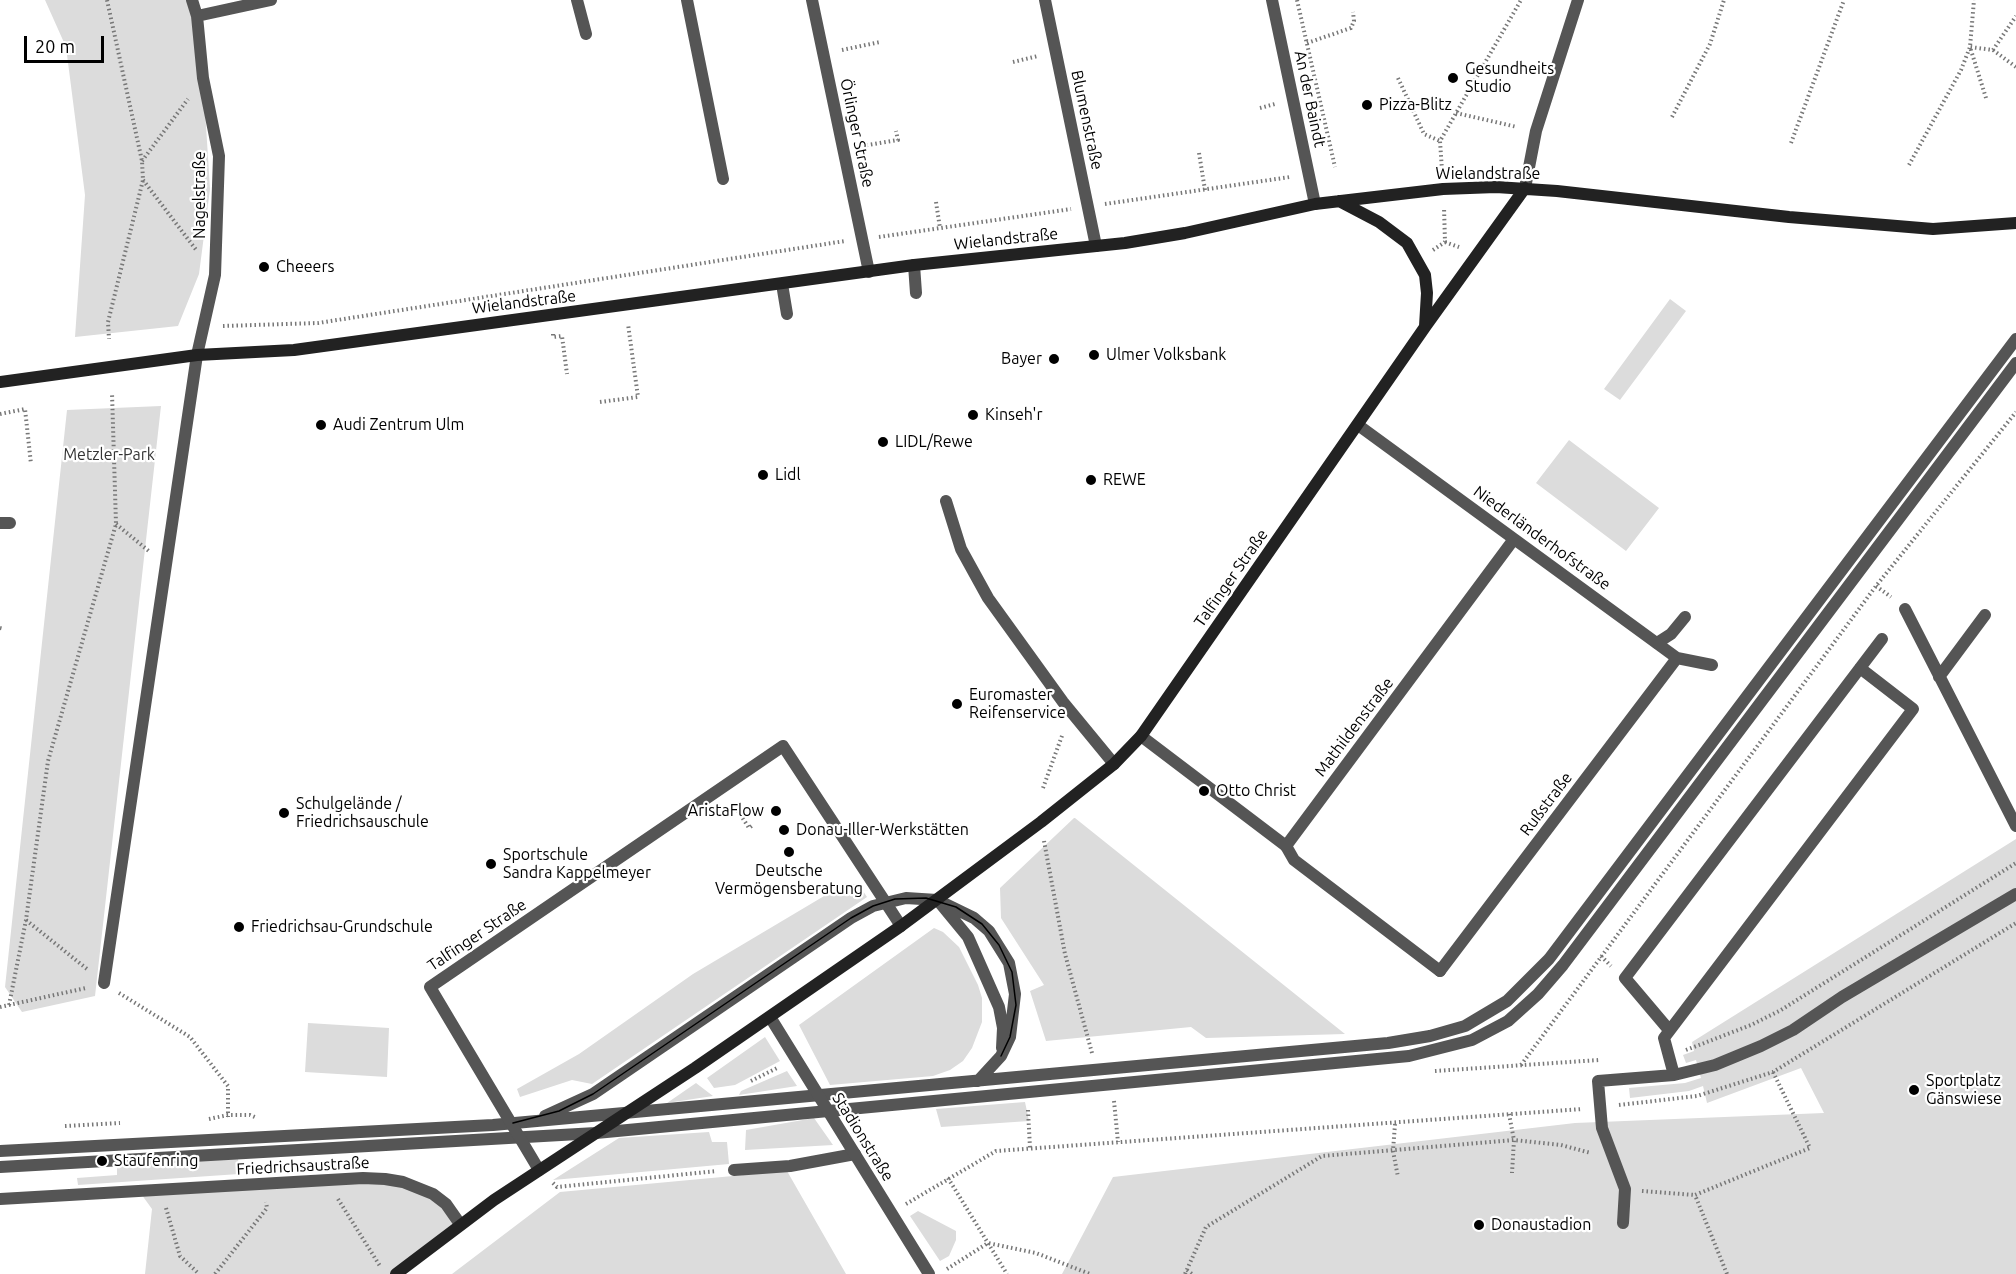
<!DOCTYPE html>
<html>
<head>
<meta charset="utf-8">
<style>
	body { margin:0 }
	#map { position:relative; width:2016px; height:1274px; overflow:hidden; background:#fff; font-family:Ubuntu,sans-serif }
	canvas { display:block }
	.scale { position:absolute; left:24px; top:36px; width:80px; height:27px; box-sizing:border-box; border:3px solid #000; border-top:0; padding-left:8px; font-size:18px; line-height:21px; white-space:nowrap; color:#000; -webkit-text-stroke:4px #fff; paint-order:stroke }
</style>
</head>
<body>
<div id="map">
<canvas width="2016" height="1274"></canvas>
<div class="scale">20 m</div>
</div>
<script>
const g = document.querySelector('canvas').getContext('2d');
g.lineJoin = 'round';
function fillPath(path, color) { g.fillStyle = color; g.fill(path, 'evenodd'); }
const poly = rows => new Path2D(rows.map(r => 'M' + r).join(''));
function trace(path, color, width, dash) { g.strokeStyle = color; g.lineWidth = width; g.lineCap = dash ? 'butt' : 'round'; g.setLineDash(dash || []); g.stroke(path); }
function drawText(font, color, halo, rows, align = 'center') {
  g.font = font + ' Ubuntu,sans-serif'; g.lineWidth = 4.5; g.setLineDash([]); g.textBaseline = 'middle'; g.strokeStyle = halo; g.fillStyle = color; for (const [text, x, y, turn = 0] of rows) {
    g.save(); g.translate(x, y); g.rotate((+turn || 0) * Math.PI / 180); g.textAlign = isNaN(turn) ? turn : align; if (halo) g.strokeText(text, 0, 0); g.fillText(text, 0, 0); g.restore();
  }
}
fillPath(poly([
	[45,0,192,0,203,78,210,189,199,274,178,326,75,337,85,195,66,47],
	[1670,299,1686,311,1620,400,1604,389],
	[161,406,95,996,22,1012,5,987,67,410],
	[1569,440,1659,508,1626,551,1536,483],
	[1074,818,1075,818,1345,1034,1206,1038,1191,1027,1046,1041,1030,991,1044,985,1001,918,1000,888],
	[2016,839,2016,1274,1062,1274,1113,1177,1575,1123,1824,1113,1801,1068,1707,1103,1703,1086,1689,1091,1630,1098,1629,1088,1685,1083,1701,1078,1696,1060,1686,1063,1683,1055,1694,1051,1692,1042],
	[846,883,859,885,867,897,592,1084,572,1080,520,1097,517,1089,579,1054,693,974],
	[934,928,943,932,959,947,978,985,982,998,982,1022,972,1048,963,1061,950,1070,933,1076,830,1085,799,1025],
	[308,1023,389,1028,387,1077,305,1072],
	[765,1037,780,1061,735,1085,714,1088,707,1078],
	[787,1071,797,1086,739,1095,741,1091],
	[696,1083,713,1096,667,1103],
	[1025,1102,1029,1121,941,1127,936,1109],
	[814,1118,833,1145,745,1150,746,1130],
	[709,1132,712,1142,727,1142,729,1164,553,1180,619,1138],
	[238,1158,239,1174,78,1185,77,1178,117,1175,117,1166],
	[787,1171,846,1274,452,1274,560,1192],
	[363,1178,419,1187,460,1224,396,1274,145,1274,152,1209,139,1191],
	[918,1211,956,1231,956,1240,949,1256,940,1261,910,1216]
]), '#dcdcdc');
trace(poly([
	[107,0,142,161,143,180,108,322,109,339],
	[1297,0,1335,167],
	[1307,43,1351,28,1354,21,1353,12],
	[842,50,880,42],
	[1993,50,2016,67],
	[1013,62,1038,56],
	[1398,78,1424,134,1440,141],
	[1986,98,1970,47,1993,50,2016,16],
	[1260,108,1275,104],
	[1456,113,1517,127],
	[1672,117,1710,44,1724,0],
	[1791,143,1844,0],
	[862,146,898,140,896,131],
	[1199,153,1205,190],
	[142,161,188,99],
	[1909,165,1961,70,1970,47,1974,0],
	[1442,170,1440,141,1521,0],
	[143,180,197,251],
	[936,202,940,228],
	[1105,204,1290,177],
	[879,237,1071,209],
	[1445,242,1459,247],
	[1433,250,1445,242,1444,207],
	[223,326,318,323,845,241],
	[553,334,553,337,562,336,567,374],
	[600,402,638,397,628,324],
	[0,414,25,409,31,464],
	[116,524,150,552],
	[1876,586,1891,597],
	[0,628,4,629],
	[1043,788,1063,733],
	[733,803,749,828,753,825],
	[1044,841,1065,954,1092,1053],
	[26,920,87,969],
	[1601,956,1611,966],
	[119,993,190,1037,228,1086,228,1117],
	[9,1005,26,920,48,761,116,524,112,393],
	[0,1007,86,988],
	[1686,1050,1751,1025,1781,1010,2016,863],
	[1521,1065,1876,586,2016,412],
	[1435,1071,1599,1060],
	[751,1081,779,1067],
	[1114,1101,1118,1142],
	[1619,1105,1697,1096,1773,1072,2016,923],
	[1028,1110,1030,1148],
	[1509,1114,1514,1140,1512,1173],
	[209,1119,228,1115,250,1115,257,1118],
	[1395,1124,1393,1151,1398,1177],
	[65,1126,120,1123],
	[948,1178,1007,1274],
	[553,1183,557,1187,717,1171],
	[1642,1191,1695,1195],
	[338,1199,380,1266],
	[906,1204,996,1151,1582,1109],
	[166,1208,180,1256,199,1274],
	[947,1269,988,1243,1036,1253,1090,1274],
	[1187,1270,1192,1274],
	[215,1274,267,1208,266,1202],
	[1185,1274,1206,1227,1322,1156,1514,1140,1561,1145,1591,1153],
	[1727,1274,1695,1195,1810,1148,1773,1072]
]), '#777', 4, [1.5, 3]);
trace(poly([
	[577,0,586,34],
	[687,0,723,179],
	[914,265,916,293],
	[782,284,787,314],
	[946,501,961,549,988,598,1063,702,1114,764],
	[0,523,10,523],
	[1905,609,2016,826],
	[1657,643,1671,634,1685,617],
	[1939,677,1985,615],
	[1286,846,1294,860,1440,971],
	[940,903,968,937,999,1007,1003,1028,1002,1048],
	[104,983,197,355],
	[1669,1030,1625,978,1882,639],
	[1674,1075,1664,1038,1913,709,1860,668],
	[545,1116,593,1094,851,918,873,906,906,898,937,900,974,918,989,931,1009,963,1015,994,1010,1037,1001,1056,978,1081],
	[0,1151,493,1125,1388,1043,1430,1036,1465,1026,1507,1001,1549,959,2016,339],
	[0,1167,596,1133,1409,1056,1472,1040,1508,1021,1538,994,1563,965,2016,363],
	[734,1170,790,1166,855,1154],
	[1623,1223,1625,1189,1602,1128,1598,1081,1674,1075,1715,1065,1761,1046,1793,1030,1842,997,2016,894]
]), '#555', 12);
trace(poly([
	[192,0,197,16,203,78,219,156,215,275,197,355],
	[812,0,869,272],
	[1045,0,1096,246],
	[1272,0,1315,204],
	[197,16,271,0],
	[1525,188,1536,131,1578,0],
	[1358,425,1677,658,1712,665],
	[1141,736,1286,846,1514,539],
	[1440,971,1677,658],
	[770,1017,929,1274],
	[539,1170,430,987,783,746,901,926],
	[0,1199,363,1178,385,1179,403,1182,433,1194,446,1204,460,1224]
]), '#555', 12);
trace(poly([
	[1339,201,1379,222,1407,243,1425,275,1427,293,1425,326],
	[0,382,197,355,294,350,914,265,1125,243,1185,233,1315,204,1443,189,1496,187,1557,191,1789,217,1933,229,2016,223],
	[396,1274,494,1200,695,1068,901,926,1041,822,1114,764,1141,736,1425,327,1525,188]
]), '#222', 12);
trace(poly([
	[513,1123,559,1111,593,1094,851,918,873,906,895,899,926,898,956,907,982,924,999,945,1012,972,1016,1005,1010,1037,1001,1056]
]), '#000', 1.5);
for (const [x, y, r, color] of [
	[1453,78,6,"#000"],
	[1367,105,6,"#000"],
	[264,267,6,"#000"],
	[1094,355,6,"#000"],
	[1054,359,6,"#000"],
	[973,415,6,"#000"],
	[321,425,6,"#000"],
	[883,442,6,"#000"],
	[763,475,6,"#000"],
	[1091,480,6,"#000"],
	[957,704,6,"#000"],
	[1204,791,6,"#000"],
	[776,811,6,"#000"],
	[284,813,6,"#000"],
	[784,830,6,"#000"],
	[789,852,6,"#000"],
	[491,864,6,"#000"],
	[239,927,6,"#000"],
	[1914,1090,6,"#000"],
	[102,1161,6,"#000"],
	[1479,1225,6,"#000"]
]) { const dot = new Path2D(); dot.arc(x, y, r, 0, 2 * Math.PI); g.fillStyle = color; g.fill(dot); trace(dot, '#fff', 2); }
drawText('16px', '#000', '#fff', [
	["Gesundheits",1465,69],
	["Studio",1465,87],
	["Pizza-Blitz",1379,105],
	["Cheeers",276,267],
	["Ulmer Volksbank",1106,355],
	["Bayer",1042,359,"right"],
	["Kinseh'r",985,415],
	["Audi Zentrum Ulm",333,425],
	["LIDL/Rewe",895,442],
	["Lidl",775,475],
	["REWE",1103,480],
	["Euromaster",969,695],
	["Reifenservice",969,713],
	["Otto Christ",1216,791],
	["Schulgelände /",296,804],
	["Friedrichsauschule",296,822],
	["AristaFlow",764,811,"right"],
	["Donau-Iller-Werkstätten",796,830],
	["Sportschule",503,855],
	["Sandra Kappelmeyer",503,873],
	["Deutsche",789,871,"center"],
	["Vermögensberatung",789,889,"center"],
	["Friedrichsau-Grundschule",251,927],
	["Sportplatz",1926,1081],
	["Gänswiese",1926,1099],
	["Staufenring",114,1161],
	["Donaustadion",1491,1225]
], 'left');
drawText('16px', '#000', '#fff', [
	["An der Baindt",1310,99,78],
	["Blumenstraße",1087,120,78],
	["Örlinger Straße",857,133,78],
	["Wielandstraße",1488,174],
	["Nagelstraße",200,195,-90],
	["Wielandstraße",1006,239,-6],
	["Wielandstraße",524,302,-7],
	["Niederländerhofstraße",1542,538,36],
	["Talfinger Straße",1231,578,-55],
	["Mathildenstraße",1354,727,-53],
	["Rußstraße",1546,804,-53],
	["Talfinger Straße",477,935,-34],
	["Stadionstraße",863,1137,58],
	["Friedrichsaustraße",303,1166,-3]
]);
drawText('16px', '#333', '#fff', [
	["Metzler-Park",109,455]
]);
</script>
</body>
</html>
